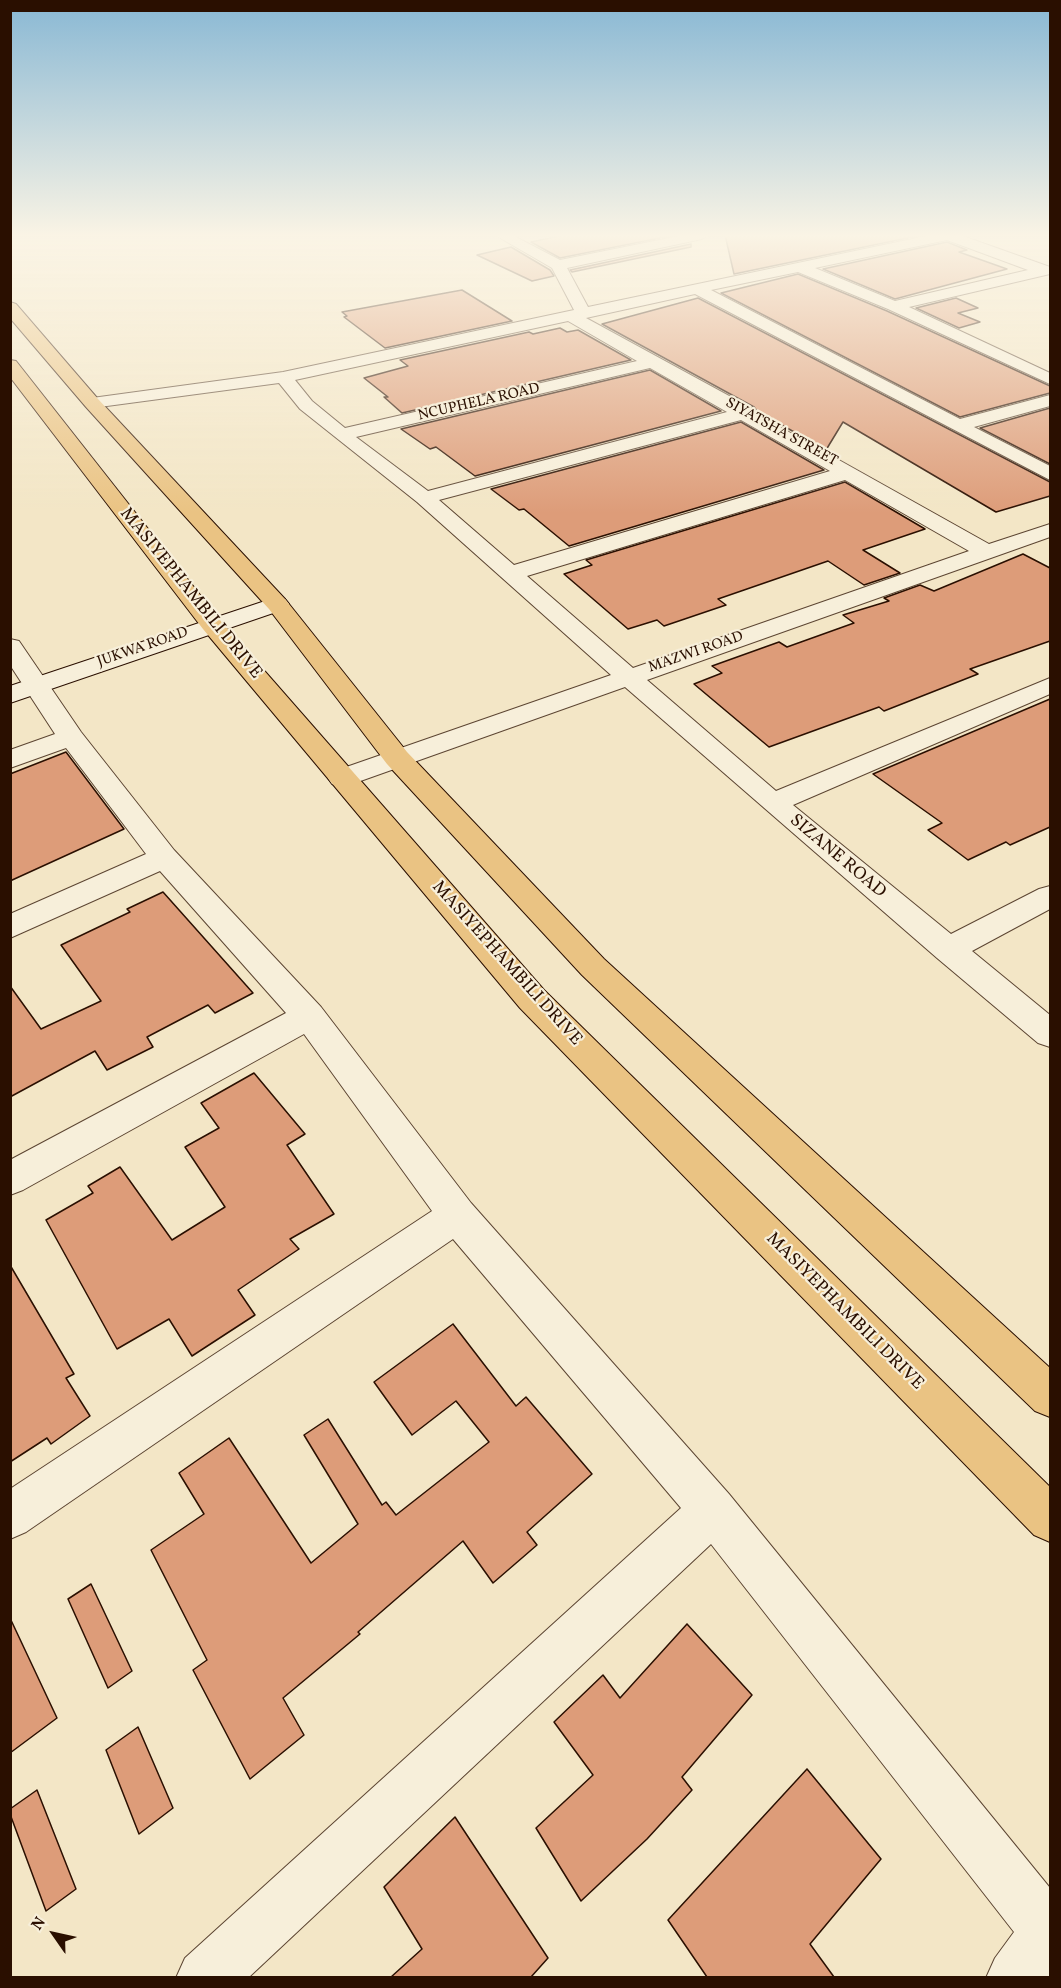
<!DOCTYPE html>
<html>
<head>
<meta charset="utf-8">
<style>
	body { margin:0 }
	#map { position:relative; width:1061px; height:1988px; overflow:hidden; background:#f3e6c6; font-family:Vollkorn,serif }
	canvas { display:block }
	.frame { position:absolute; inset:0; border:12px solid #2a0f00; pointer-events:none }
	.north { position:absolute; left:24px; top:1904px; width:60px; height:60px; -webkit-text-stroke:4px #f7efda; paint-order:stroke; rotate:304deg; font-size:16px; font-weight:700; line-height:24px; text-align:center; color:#2a0f00 }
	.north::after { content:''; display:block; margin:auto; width:21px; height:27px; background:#2a0f00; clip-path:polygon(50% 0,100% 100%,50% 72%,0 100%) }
</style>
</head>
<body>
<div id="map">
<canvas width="1061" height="1988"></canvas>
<div class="frame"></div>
<div class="north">N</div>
</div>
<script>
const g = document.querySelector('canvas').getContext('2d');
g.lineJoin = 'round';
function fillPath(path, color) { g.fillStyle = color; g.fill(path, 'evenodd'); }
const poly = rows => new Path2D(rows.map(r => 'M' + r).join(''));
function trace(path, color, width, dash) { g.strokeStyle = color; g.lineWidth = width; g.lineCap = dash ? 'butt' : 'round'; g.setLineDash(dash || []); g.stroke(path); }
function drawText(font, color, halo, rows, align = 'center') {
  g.font = font + ' Vollkorn,serif'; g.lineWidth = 4.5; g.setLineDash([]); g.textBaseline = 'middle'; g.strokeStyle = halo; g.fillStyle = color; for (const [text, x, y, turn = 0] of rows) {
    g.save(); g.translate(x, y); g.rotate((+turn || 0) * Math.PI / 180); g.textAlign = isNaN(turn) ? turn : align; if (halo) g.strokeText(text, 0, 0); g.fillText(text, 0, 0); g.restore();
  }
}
const building = poly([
	[563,235,675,235,560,258,531,242,563,235],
	[725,235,922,235,734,274,725,235],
	[947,242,967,250,959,252,1007,269,895,299,823,269,947,242],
	[691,244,691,247,572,272,570,270,691,244],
	[511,247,550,270,554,276,532,281,477,255,511,247],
	[798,274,887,311,1050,386,1050,393,960,417,721,293,798,274],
	[462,290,512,321,385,348,344,317,347,316,342,312,462,290],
	[698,298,1050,482,1050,496,996,512,843,422,826,450,757,411,754,407,602,324,698,298],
	[956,298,978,308,958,313,980,322,959,328,916,308,956,298],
	[560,328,567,332,578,330,631,360,402,413,384,397,388,397,364,378,408,366,400,360,529,332,533,334,560,328],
	[650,370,721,411,475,476,436,447,430,449,401,429,650,370],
	[1050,408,1050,464,980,428,1050,408],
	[741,422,824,470,569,546,524,509,519,510,491,489,741,422],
	[845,482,925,529,863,550,900,573,864,585,828,561,718,599,726,605,664,626,657,620,628,629,564,574,592,565,586,560,845,482],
	[1023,554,1050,568,1050,641,970,669,978,674,884,711,879,707,769,747,694,684,722,673,712,666,779,642,787,647,854,623,843,615,889,601,884,598,920,585,934,591,1023,554],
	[1050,699,1050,827,1010,845,1006,842,968,860,928,830,942,823,873,774,1050,699],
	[66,752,124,829,10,881,10,774,66,752],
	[163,892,253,993,215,1013,208,1005,147,1037,153,1047,107,1070,95,1051,10,1097,10,986,41,1029,101,1001,61,945,130,912,127,909,163,892],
	[254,1073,305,1134,287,1145,334,1214,290,1239,299,1249,238,1290,255,1315,192,1356,169,1319,117,1349,46,1220,93,1193,88,1186,120,1167,172,1240,225,1207,185,1147,219,1128,201,1103,254,1073],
	[10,1265,74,1374,66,1378,90,1416,51,1444,47,1438,10,1462,10,1265],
	[453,1324,516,1406,526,1397,592,1474,527,1532,537,1545,493,1583,463,1541,358,1632,360,1634,283,1698,304,1735,250,1779,193,1670,207,1660,151,1550,204,1514,179,1473,229,1438,311,1563,358,1524,304,1435,328,1419,382,1505,386,1502,396,1515,489,1442,456,1401,412,1435,374,1382,453,1324],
	[91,1584,132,1671,108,1688,68,1599,91,1584],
	[10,1618,57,1718,10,1753,10,1618],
	[687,1624,752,1695,682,1777,692,1790,647,1839,581,1901,536,1828,593,1775,554,1722,603,1675,620,1698,687,1624],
	[138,1727,173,1808,139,1834,106,1750,138,1727],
	[807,1769,881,1859,810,1944,834,1977,707,1977,668,1920,807,1769],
	[37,1790,76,1889,46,1911,10,1814,10,1809,37,1790],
	[455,1817,548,1958,531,1977,391,1977,422,1949,384,1887,455,1817]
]);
fillPath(building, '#dd9c79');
trace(building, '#2a0f00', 1.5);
const street = poly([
	[495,235,512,235,560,260,684,235,709,235,702,239,567,268,588,307,931,235,960,235,1050,267,1050,274,909,307,1050,373,1050,384,888,309,798,272,711,290,960,419,1050,395,1050,406,974,427,1050,466,1050,480,695,294,586,318,753,409,755,413,989,544,1050,524,1050,537,647,680,776,791,1050,678,1050,694,793,805,951,934,1039,889,1050,886,1050,909,972,951,1050,1015,1050,1047,1038,1043,937,958,625,687,352,784,342,787,332,784,328,778,332,772,611,675,417,502,300,409,279,383,92,408,83,403,92,398,283,372,574,310,552,268,495,235],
	[947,240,1028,270,895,301,815,268,947,240],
	[568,321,637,361,345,428,312,401,295,380,568,321],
	[650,368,727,412,428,491,356,437,650,368],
	[741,420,830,471,514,565,439,500,741,420],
	[845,480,969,551,633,668,527,576,845,480],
	[10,639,19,641,81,732,174,850,321,1007,471,1203,729,1494,1050,1888,1050,1978,986,1978,995,1958,1014,1932,711,1544,248,1978,176,1978,185,1958,681,1508,453,1239,26,1532,10,1539,10,1489,432,1211,304,1034,23,1190,10,1195,10,1160,286,1013,160,871,10,938,10,914,146,854,66,748,10,768,10,750,55,734,10,665,10,639]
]);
const secondary = poly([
	[277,597,285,599,289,604,285,609,10,703,10,686,277,597]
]);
const primary = poly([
	[10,302,16,304,98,399,285,599,407,752,604,959,1050,1368,1050,1417,1035,1411,582,975,387,764,269,609,86,407,10,318,10,302],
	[10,360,16,361,219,619,544,990,1050,1487,1050,1542,1034,1535,520,1008,203,629,10,377,10,360]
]);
trace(street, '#5c4532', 2);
trace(secondary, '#2a0f00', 2);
trace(primary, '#2a0f00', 2);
fillPath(street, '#f7efda');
fillPath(secondary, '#f7efda');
fillPath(primary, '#eac383');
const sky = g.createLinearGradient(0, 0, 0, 513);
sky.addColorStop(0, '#89b8d4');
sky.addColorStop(0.46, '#faf4e5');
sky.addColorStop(1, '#faf4e500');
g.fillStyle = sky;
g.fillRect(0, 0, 1061, 513);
drawText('15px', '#2a0f00', '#f7efda', [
	["NCUPHELA ROAD",479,403,-13],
	["SIYATSHA STREET",781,433,29],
	["JUKWA ROAD",143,648,-19],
	["MAZWI ROAD",696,653,-19]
]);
drawText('18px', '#2a0f00', '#f7efda', [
	["MASIYEPHAMBILI DRIVE",190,594,51],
	["SIZANE ROAD",837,857,40],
	["MASIYEPHAMBILI DRIVE",506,964,48],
	["MASIYEPHAMBILI DRIVE",844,1312,45]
]);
</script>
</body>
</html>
